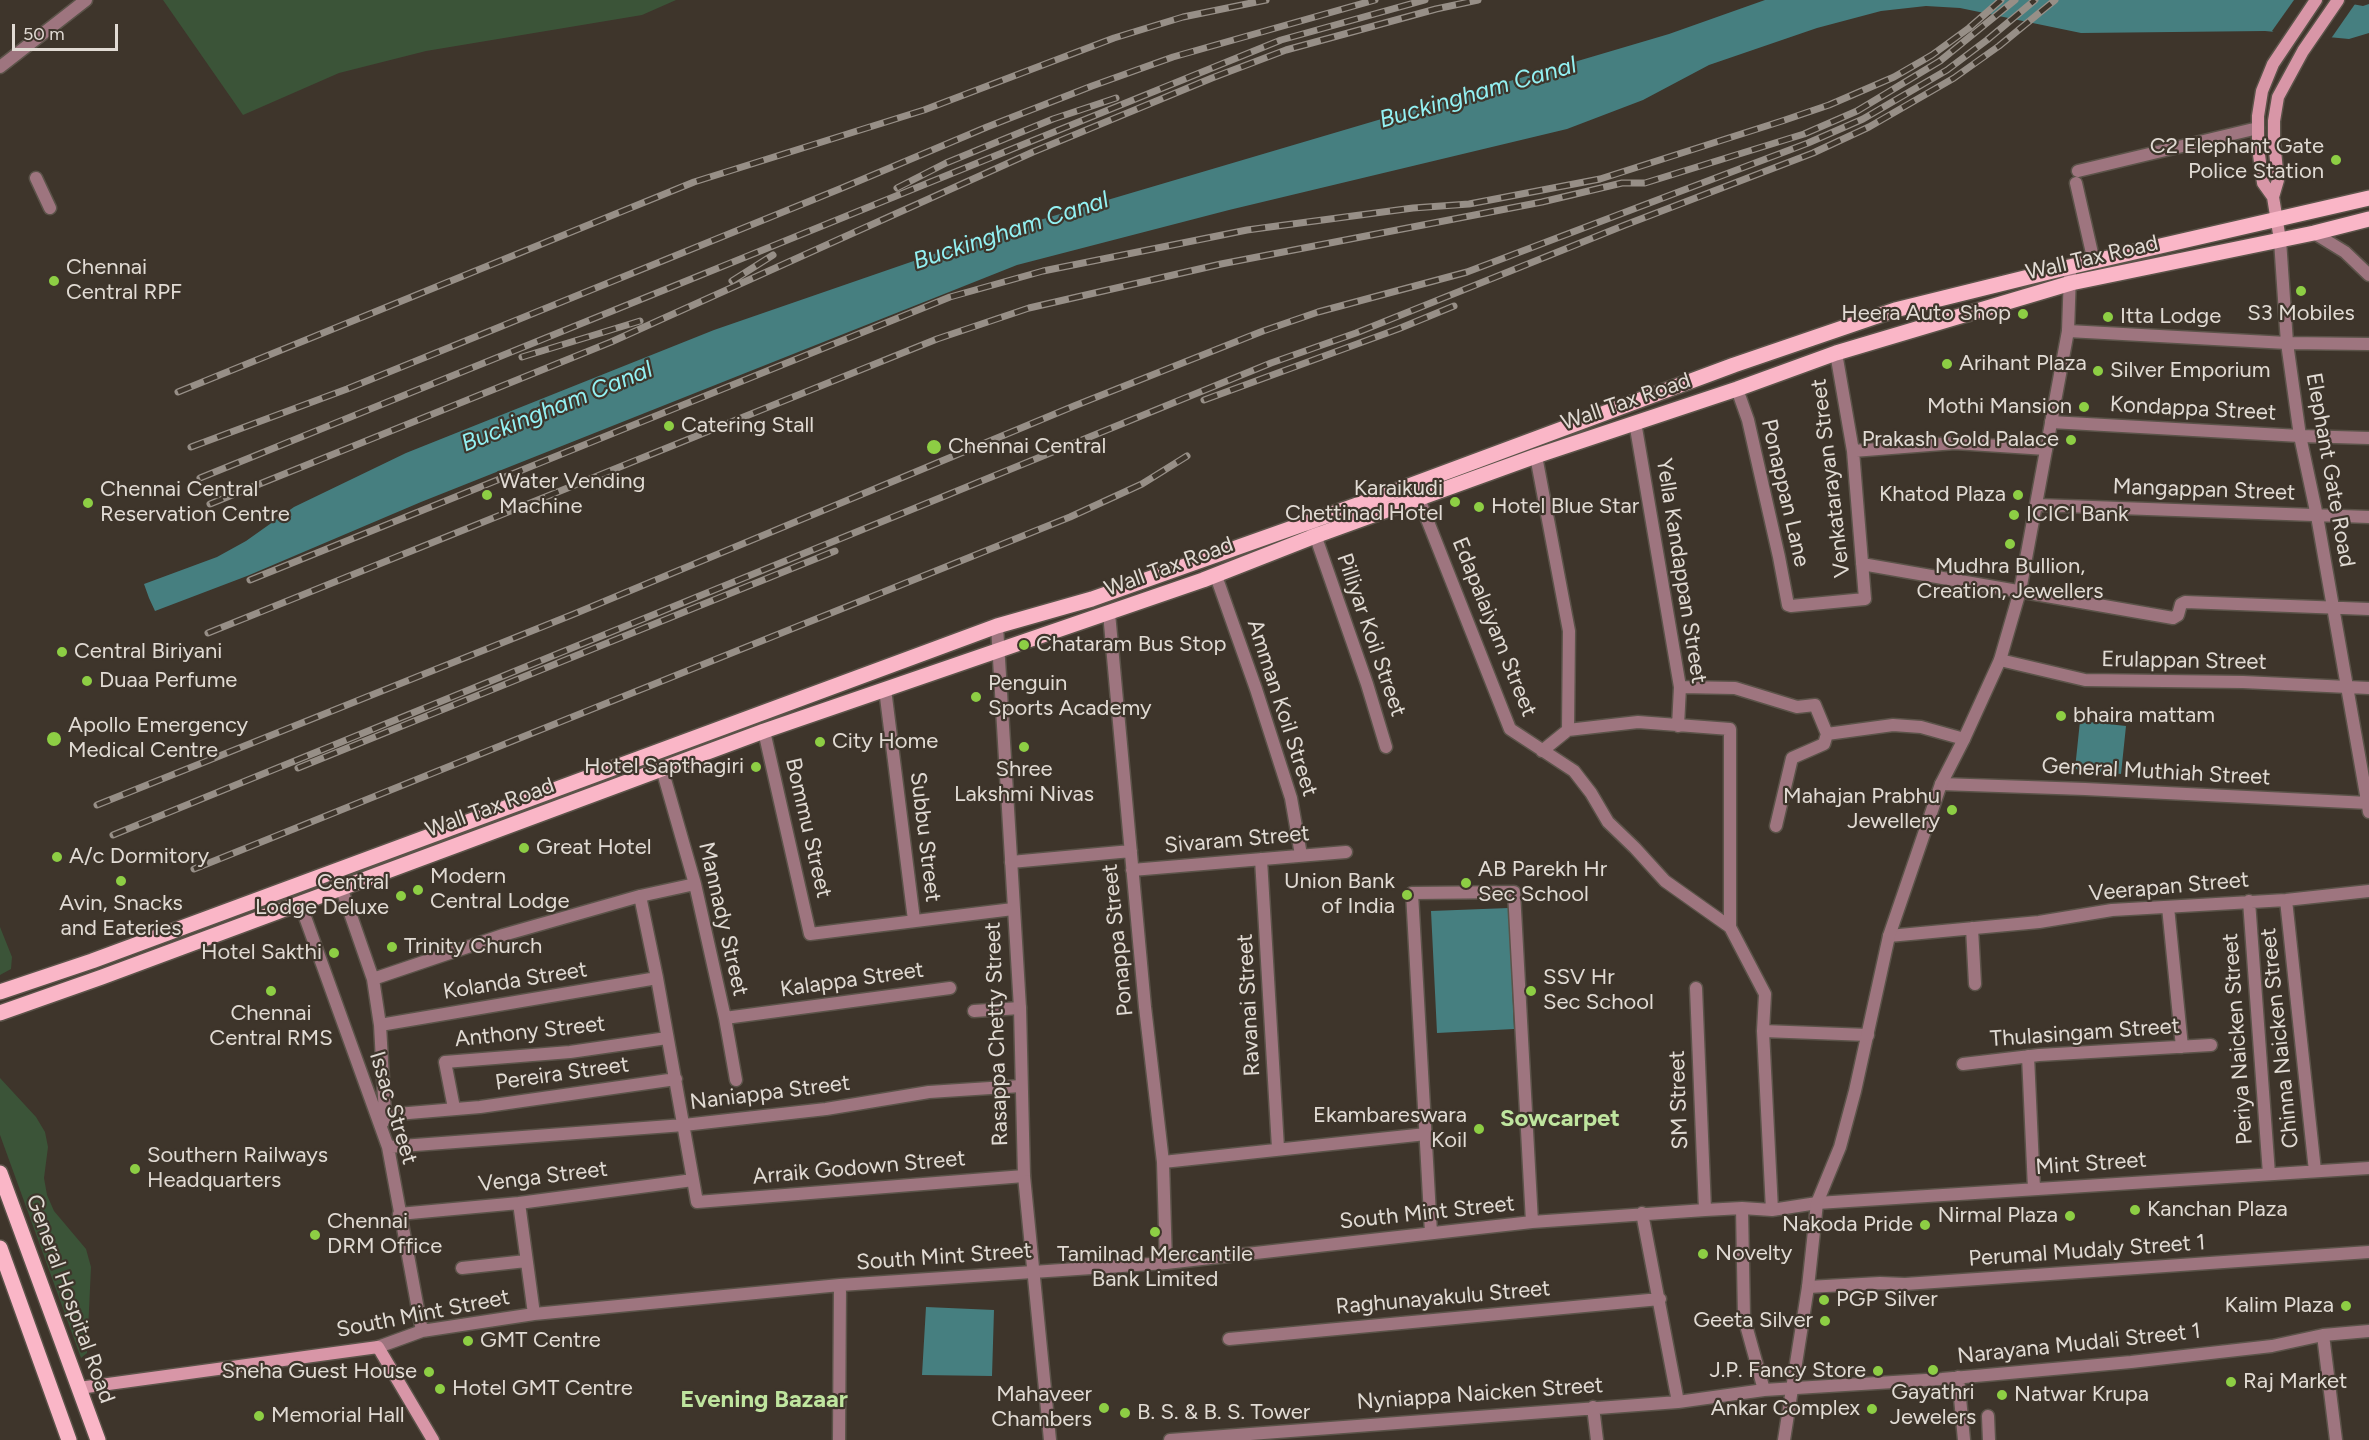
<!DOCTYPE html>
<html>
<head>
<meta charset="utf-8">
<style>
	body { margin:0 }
	#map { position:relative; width:2369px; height:1440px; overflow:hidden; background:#3e352b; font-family:Figtree,sans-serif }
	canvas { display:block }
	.scale { position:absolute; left:12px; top:24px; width:106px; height:27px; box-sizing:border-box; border:3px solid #e1dbd4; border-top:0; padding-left:8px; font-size:18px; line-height:21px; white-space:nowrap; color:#e1dbd4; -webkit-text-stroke:4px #3e352b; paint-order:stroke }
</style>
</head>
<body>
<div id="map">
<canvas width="2369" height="1440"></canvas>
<div class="scale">50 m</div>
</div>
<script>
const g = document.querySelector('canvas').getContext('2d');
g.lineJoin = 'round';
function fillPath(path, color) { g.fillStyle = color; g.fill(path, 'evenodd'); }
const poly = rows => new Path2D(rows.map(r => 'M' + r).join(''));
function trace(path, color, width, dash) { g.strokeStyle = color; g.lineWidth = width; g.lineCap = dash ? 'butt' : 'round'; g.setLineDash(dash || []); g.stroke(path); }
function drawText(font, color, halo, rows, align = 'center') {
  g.font = font + ' Figtree,sans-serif'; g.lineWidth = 4.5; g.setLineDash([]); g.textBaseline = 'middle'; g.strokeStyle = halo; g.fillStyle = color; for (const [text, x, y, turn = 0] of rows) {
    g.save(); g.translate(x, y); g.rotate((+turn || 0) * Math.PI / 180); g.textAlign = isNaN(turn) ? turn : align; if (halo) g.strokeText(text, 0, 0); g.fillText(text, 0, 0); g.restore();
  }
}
fillPath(poly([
	[163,0,676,0,642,15,426,51,339,73,243,115],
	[0,927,12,957,11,969,0,975],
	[0,1078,36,1117,45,1132,48,1147,44,1178,47,1195,54,1211,86,1249,91,1267,87,1353,81,1358,0,1135]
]), '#3b5438');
fillPath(poly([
	[1765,0,2330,0,2363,6,2369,4,2369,33,2349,39,2265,31,2081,33,1960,8,1926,6,1881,11,1817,28,1709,65,1643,100,1567,129,1229,210,1017,265,421,502,247,576,155,611,149,598,144,584,217,557,246,541,294,507,406,453,714,330,989,235,1669,34],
	[2080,721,2126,726,2121,774,2075,769],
	[1509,908,1514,1029,1437,1033,1431,911],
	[926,1307,994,1310,992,1376,922,1375]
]), '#467f80');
fillPath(poly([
	[2294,0,2346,0,2355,4,2330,40,2278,35,2272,31]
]), '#3e352b');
const minor = poly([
	[2078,171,2258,128],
	[36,178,50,208],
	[2076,183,2094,262],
	[2280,240,2287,343,2300,436,2317,516,2369,812],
	[2068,331,2287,343,2369,344],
	[1737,389,1748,420,1779,557,1788,605,1791,606,1865,599,1853,451,1836,353],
	[1635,422,1680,687,1678,726],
	[2051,422,2300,436,2369,438],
	[1853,451,1955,443,2046,449],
	[1536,456,1569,631,1568,730],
	[1419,499,1510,729,1574,771,1591,793,1608,822,1635,848,1665,881,1730,927,1765,994,1763,1031,1772,1210],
	[2037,505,2369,517],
	[1313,529,1367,684,1386,747],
	[1862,564,2173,618,2178,615,2181,604,2185,602,2369,609],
	[1216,576,1256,689,1291,798,1301,855],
	[1109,613,1145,1007,1163,1162,1166,1263],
	[2000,660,2085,680,2243,682,2369,688],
	[1680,687,1735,688,1797,707,1815,705,1827,734,1893,725,1921,727,1964,739],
	[885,689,914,920],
	[764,731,810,934,1013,909],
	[1542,751,1568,730,1638,722,1730,729,1730,927],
	[662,769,695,884,725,1018,736,1080],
	[1941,784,2085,789,2369,803],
	[1776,826,1792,758,1824,744,1827,734],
	[1261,859,1278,1148],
	[1011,862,1131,851],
	[1132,870,1346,852],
	[341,887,373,979,380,1025,385,1115,383,1122],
	[640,896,657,978,697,1202,1024,1176],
	[2286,900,2315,1171],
	[2249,901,2269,1174],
	[300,903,388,1147,422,1331],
	[2168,907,2182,1047],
	[1972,928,1975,984],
	[1889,936,2039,922,2112,910,2286,900,2369,891],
	[373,979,503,935,640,896,695,884],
	[1696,988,1705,1210],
	[974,1011,1020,1008],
	[725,1018,950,988],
	[380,1025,657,978],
	[1763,1031,1868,1035],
	[2028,1056,2034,1189],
	[1963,1064,2039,1055,2211,1045],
	[454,1108,445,1062,570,1052,667,1038],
	[385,1115,480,1107,676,1079],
	[388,1147,684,1125,826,1109,929,1092,1021,1086],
	[1163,1162,1426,1134],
	[519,1203,534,1314],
	[1742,1208,1744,1318,1764,1390],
	[1642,1213,1678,1402],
	[399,1214,519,1203,693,1180],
	[1431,1233,1412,893,1514,892,1532,1222],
	[462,1268,526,1261],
	[1808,1287,1880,1283,1905,1284,2369,1252],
	[2323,1335,2336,1440],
	[1229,1339,1660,1299],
	[378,1347,422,1331,534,1314,840,1285,1166,1263,1532,1222,1705,1210,1742,1208,1772,1210,1817,1203,2369,1168],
	[1958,1377,1964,1440],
	[1593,1407,1597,1440],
	[1988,1416,1989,1440],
	[839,1440,840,1285],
	[1170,1440,1678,1402,1764,1390,1942,1379,2131,1362,2272,1346,2323,1335,2369,1331]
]);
const tertiary = poly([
	[0,67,86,0],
	[2314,233,2345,252,2369,275],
	[997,626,1020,1008,1024,1176,1050,1440],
	[1784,1440,1808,1287,1817,1203,1840,1147,1855,1091,1889,936,1941,784,1964,739,2000,660,2020,591,2068,331,2070,274]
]);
const secondary = poly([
	[2273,197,2278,180,2274,141,2274,121,2278,97,2303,51,2338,0],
	[2280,240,2273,197,2263,183,2258,148,2258,116,2262,91,2273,64,2316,0],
	[79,1388,378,1347,433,1440]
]);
const primary = poly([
	[0,992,92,961,997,626,1092,599,1371,500,1734,365,1895,310,2069,267,2369,198],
	[0,1013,102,977,764,731,1203,580,1315,536,1536,456,1737,389,1836,353,2071,283,2314,233,2369,219],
	[0,1173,98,1440],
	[0,1248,69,1440]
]);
trace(minor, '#5b5349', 15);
trace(tertiary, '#5b5349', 15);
trace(secondary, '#5b5349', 15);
trace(primary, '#5b5349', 18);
trace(minor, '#9e757f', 12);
trace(tertiary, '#9e757f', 12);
trace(secondary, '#d896a7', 12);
trace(primary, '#fab6c7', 15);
const rail = poly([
	[897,188,946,163,1053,119,1116,98],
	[732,281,773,255],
	[522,357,640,321],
	[178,392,694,182,924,110,1114,38,1183,17,1266,0],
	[1204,400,1398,329,1454,306],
	[191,447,347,389,842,188,987,127,1092,86,1173,57,1375,0],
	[200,478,1281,40,1425,0],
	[210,504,611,342,1033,152,1212,78,1286,50,1436,9,1478,0],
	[250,580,950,297,1043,271,1247,230,1413,208,1469,204,1600,179,1782,121,1829,105,1894,77,1932,55,1969,28,2001,0],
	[208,633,937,339,1029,308,1221,264,1542,202,1622,183,1645,183,1804,134,1857,111,1940,61,2015,0],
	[298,768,835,551],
	[97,805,574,614,1074,406,1263,331,1318,312,1467,272,1808,143,1863,119,1947,70,1987,40,2035,0],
	[113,835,1271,363,1356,333,1625,225,1813,153,1869,127,1954,78,1999,46,2055,0],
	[194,869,1070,517,1142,484,1187,456]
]);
trace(rail, '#978f87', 7);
trace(rail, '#3e352b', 4.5, [14]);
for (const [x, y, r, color] of [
	[2336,160,6,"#8dce44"],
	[54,281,6,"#8dce44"],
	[2301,291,6,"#8dce44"],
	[2023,314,6,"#8dce44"],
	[2108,317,6,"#8dce44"],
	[1947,364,6,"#8dce44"],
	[2098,371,6,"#8dce44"],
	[2084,407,6,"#8dce44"],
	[669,426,6,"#8dce44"],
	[2071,440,6,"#8dce44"],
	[934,447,8,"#8dce44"],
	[487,495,6,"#8dce44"],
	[2018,495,6,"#8dce44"],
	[1455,502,6,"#8dce44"],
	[88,503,6,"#8dce44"],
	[1479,507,6,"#8dce44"],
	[2014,515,6,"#8dce44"],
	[2010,544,6,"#8dce44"],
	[1024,645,6,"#8dce44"],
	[62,652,6,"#8dce44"],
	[87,681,6,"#8dce44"],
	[976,697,6,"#8dce44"],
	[2061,716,6,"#8dce44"],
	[54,739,8,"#8dce44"],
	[820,742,6,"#8dce44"],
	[1024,747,6,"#8dce44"],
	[756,767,6,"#8dce44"],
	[1952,810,6,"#8dce44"],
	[524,848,6,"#8dce44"],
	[57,857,6,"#8dce44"],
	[121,881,6,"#8dce44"],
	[1466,883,6,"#8dce44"],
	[418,890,6,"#8dce44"],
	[1407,895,6,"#8dce44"],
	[401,896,6,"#8dce44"],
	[392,947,6,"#8dce44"],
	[334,953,6,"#8dce44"],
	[271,991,6,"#8dce44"],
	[1531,991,6,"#8dce44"],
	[1479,1129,6,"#8dce44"],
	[135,1169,6,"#8dce44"],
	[2135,1210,6,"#8dce44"],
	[2070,1216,6,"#8dce44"],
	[1925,1225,6,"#8dce44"],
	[1155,1232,6,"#8dce44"],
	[315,1235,6,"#8dce44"],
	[1703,1254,6,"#8dce44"],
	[1824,1300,6,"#8dce44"],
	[2346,1306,6,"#8dce44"],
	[1825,1321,6,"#8dce44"],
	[468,1341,6,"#8dce44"],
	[1933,1370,6,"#8dce44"],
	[1878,1371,6,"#8dce44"],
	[429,1372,6,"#8dce44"],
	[2231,1382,6,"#8dce44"],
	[440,1389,6,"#8dce44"],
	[2002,1395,6,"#8dce44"],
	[1104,1408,6,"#8dce44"],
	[1872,1409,6,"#8dce44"],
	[1125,1413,6,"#8dce44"],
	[259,1416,6,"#8dce44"]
]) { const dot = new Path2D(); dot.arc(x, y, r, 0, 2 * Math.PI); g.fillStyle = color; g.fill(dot); trace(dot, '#3e352b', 2); }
drawText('22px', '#e1dbd4', '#3e352b', [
	["C2 Elephant Gate",2324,147,"right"],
	["Police Station",2324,172,"right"],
	["Chennai",66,268],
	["Central RPF",66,293],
	["Heera Auto Shop",2011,314,"right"],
	["S3 Mobiles",2301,314,"center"],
	["Itta Lodge",2120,317],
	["Arihant Plaza",1959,364],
	["Silver Emporium",2110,371],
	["Mothi Mansion",2072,407,"right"],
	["Catering Stall",681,426],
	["Prakash Gold Palace",2059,440,"right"],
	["Chennai Central",948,447],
	["Water Vending",499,482],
	["Machine",499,507],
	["Karaikudi",1443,489,"right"],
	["Chettinad Hotel",1443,514,"right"],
	["Chennai Central",100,490],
	["Reservation Centre",100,515],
	["Khatod Plaza",2006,495,"right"],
	["Hotel Blue Star",1491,507],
	["ICICI Bank",2026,515],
	["Mudhra Bullion,",2010,567,"center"],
	["Creation, Jewellers",2010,592,"center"],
	["Chataram Bus Stop",1036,645],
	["Central Biriyani",74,652],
	["Duaa Perfume",99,681],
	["Penguin",988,684],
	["Sports Academy",988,709],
	["bhaira mattam",2073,716],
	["Apollo Emergency",68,726],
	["Medical Centre",68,751],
	["City Home",832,742],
	["Hotel Sapthagiri",744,767,"right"],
	["Shree",1024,770,"center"],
	["Lakshmi Nivas",1024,795,"center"],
	["Mahajan Prabhu",1940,797,"right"],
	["Jewellery",1940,822,"right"],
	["Great Hotel",536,848],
	["A/c Dormitory",69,857],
	["AB Parekh Hr",1478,870],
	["Sec School",1478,895],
	["Modern",430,877],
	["Central Lodge",430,902],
	["Union Bank",1395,882,"right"],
	["of India",1395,907,"right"],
	["Central",389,883,"right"],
	["Lodge Deluxe",389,908,"right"],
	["Avin, Snacks",121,904,"center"],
	["and Eateries",121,929,"center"],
	["Trinity Church",404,947],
	["Hotel Sakthi",322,953,"right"],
	["SSV Hr",1543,978],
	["Sec School",1543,1003],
	["Chennai",271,1014,"center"],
	["Central RMS",271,1039,"center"],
	["Ekambareswara",1467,1116,"right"],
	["Koil",1467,1141,"right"],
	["Southern Railways",147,1156],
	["Headquarters",147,1181],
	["Kanchan Plaza",2147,1210],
	["Nirmal Plaza",2058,1216,"right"],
	["Chennai",327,1222],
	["DRM Office",327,1247],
	["Nakoda Pride",1913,1225,"right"],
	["Novelty",1715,1254],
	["Tamilnad Mercantile",1155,1255,"center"],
	["Bank Limited",1155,1280,"center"],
	["PGP Silver",1836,1300],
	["Kalim Plaza",2334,1306,"right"],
	["Geeta Silver",1813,1321,"right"],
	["GMT Centre",480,1341],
	["J.P. Fancy Store",1866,1371,"right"],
	["Sneha Guest House",417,1372,"right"],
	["Raj Market",2243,1382],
	["Hotel GMT Centre",452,1389],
	["Gayathri",1933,1393,"center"],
	["Jewelers",1933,1418,"center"],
	["Mahaveer",1092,1395,"right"],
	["Chambers",1092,1420,"right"],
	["Natwar Krupa",2014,1395],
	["Ankar Complex",1860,1409,"right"],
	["B. S. & B. S. Tower",1137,1413],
	["Memorial Hall",271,1416]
], 'left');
drawText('22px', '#e1dbd4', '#3e352b', [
	["Wall Tax Road",2092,258,-13],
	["Wall Tax Road",1626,402,-19],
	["Kondappa Street",2193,409,3],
	["Elephant Gate Road",2330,470,80],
	["Venkatarayan Street",1831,478,-97],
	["Mangappan Street",2204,490,2],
	["Ponappan Lane",1785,493,77],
	["Wall Tax Road",1169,567,-20],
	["Yella Kandappan Street",1681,571,81],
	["Edapalaiyam Street",1494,627,68],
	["Pilliyar Koil Street",1371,635,71],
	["Erulappan Street",2184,661,1],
	["Amman Koil Street",1282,708,72],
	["General Muthiah Street",2156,772,3],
	["Wall Tax Road",490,808,-20],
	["Bommu Street",808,828,77],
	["Subbu Street",925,837,83],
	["Sivaram Street",1237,840,-5],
	["Veerapan Street",2169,887,-5],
	["Mannady Street",723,919,77],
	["Ponappa Street",1118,940,-96],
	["Kalappa Street",852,980,-8],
	["Kolanda Street",515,981,-9],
	["Ravanai Street",1249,1005,-93],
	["Anthony Street",530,1032,-6],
	["Thulasingam Street",2085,1033,-4],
	["Rasappa Chetty Street",997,1034,-92],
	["Chinna Naicken Street",2280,1038,-96],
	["Periya Naicken Street",2238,1039,-94],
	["Pereira Street",562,1074,-8],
	["Naniappa Street",770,1093,-7],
	["SM Street",1679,1100,-92],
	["Issac Street",393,1108,73],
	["Mint Street",2091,1164,-4],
	["Arraik Godown Street",859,1168,-5],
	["Venga Street",543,1177,-7],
	["South Mint Street",1427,1213,-6],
	["Perumal Mudaly Street 1",2087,1251,-4],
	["South Mint Street",944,1257,-4],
	["Raghunayakulu Street",1443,1298,-5],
	["General Hospital Road",70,1299,70],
	["South Mint Street",423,1314,-11],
	["Narayana Mudali Street 1",2079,1344,-6],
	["Nyniappa Naicken Street",1480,1394,-4]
]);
drawText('italic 24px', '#93f1f3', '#3e352b', [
	["Buckingham Canal",1478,93,-16],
	["Buckingham Canal",1011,231,-18],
	["Buckingham Canal",557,407,-22]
]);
drawText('bold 24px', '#bfe59f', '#3e352b', [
	["Sowcarpet",1560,1119],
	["Evening Bazaar",764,1400]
]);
</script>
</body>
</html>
